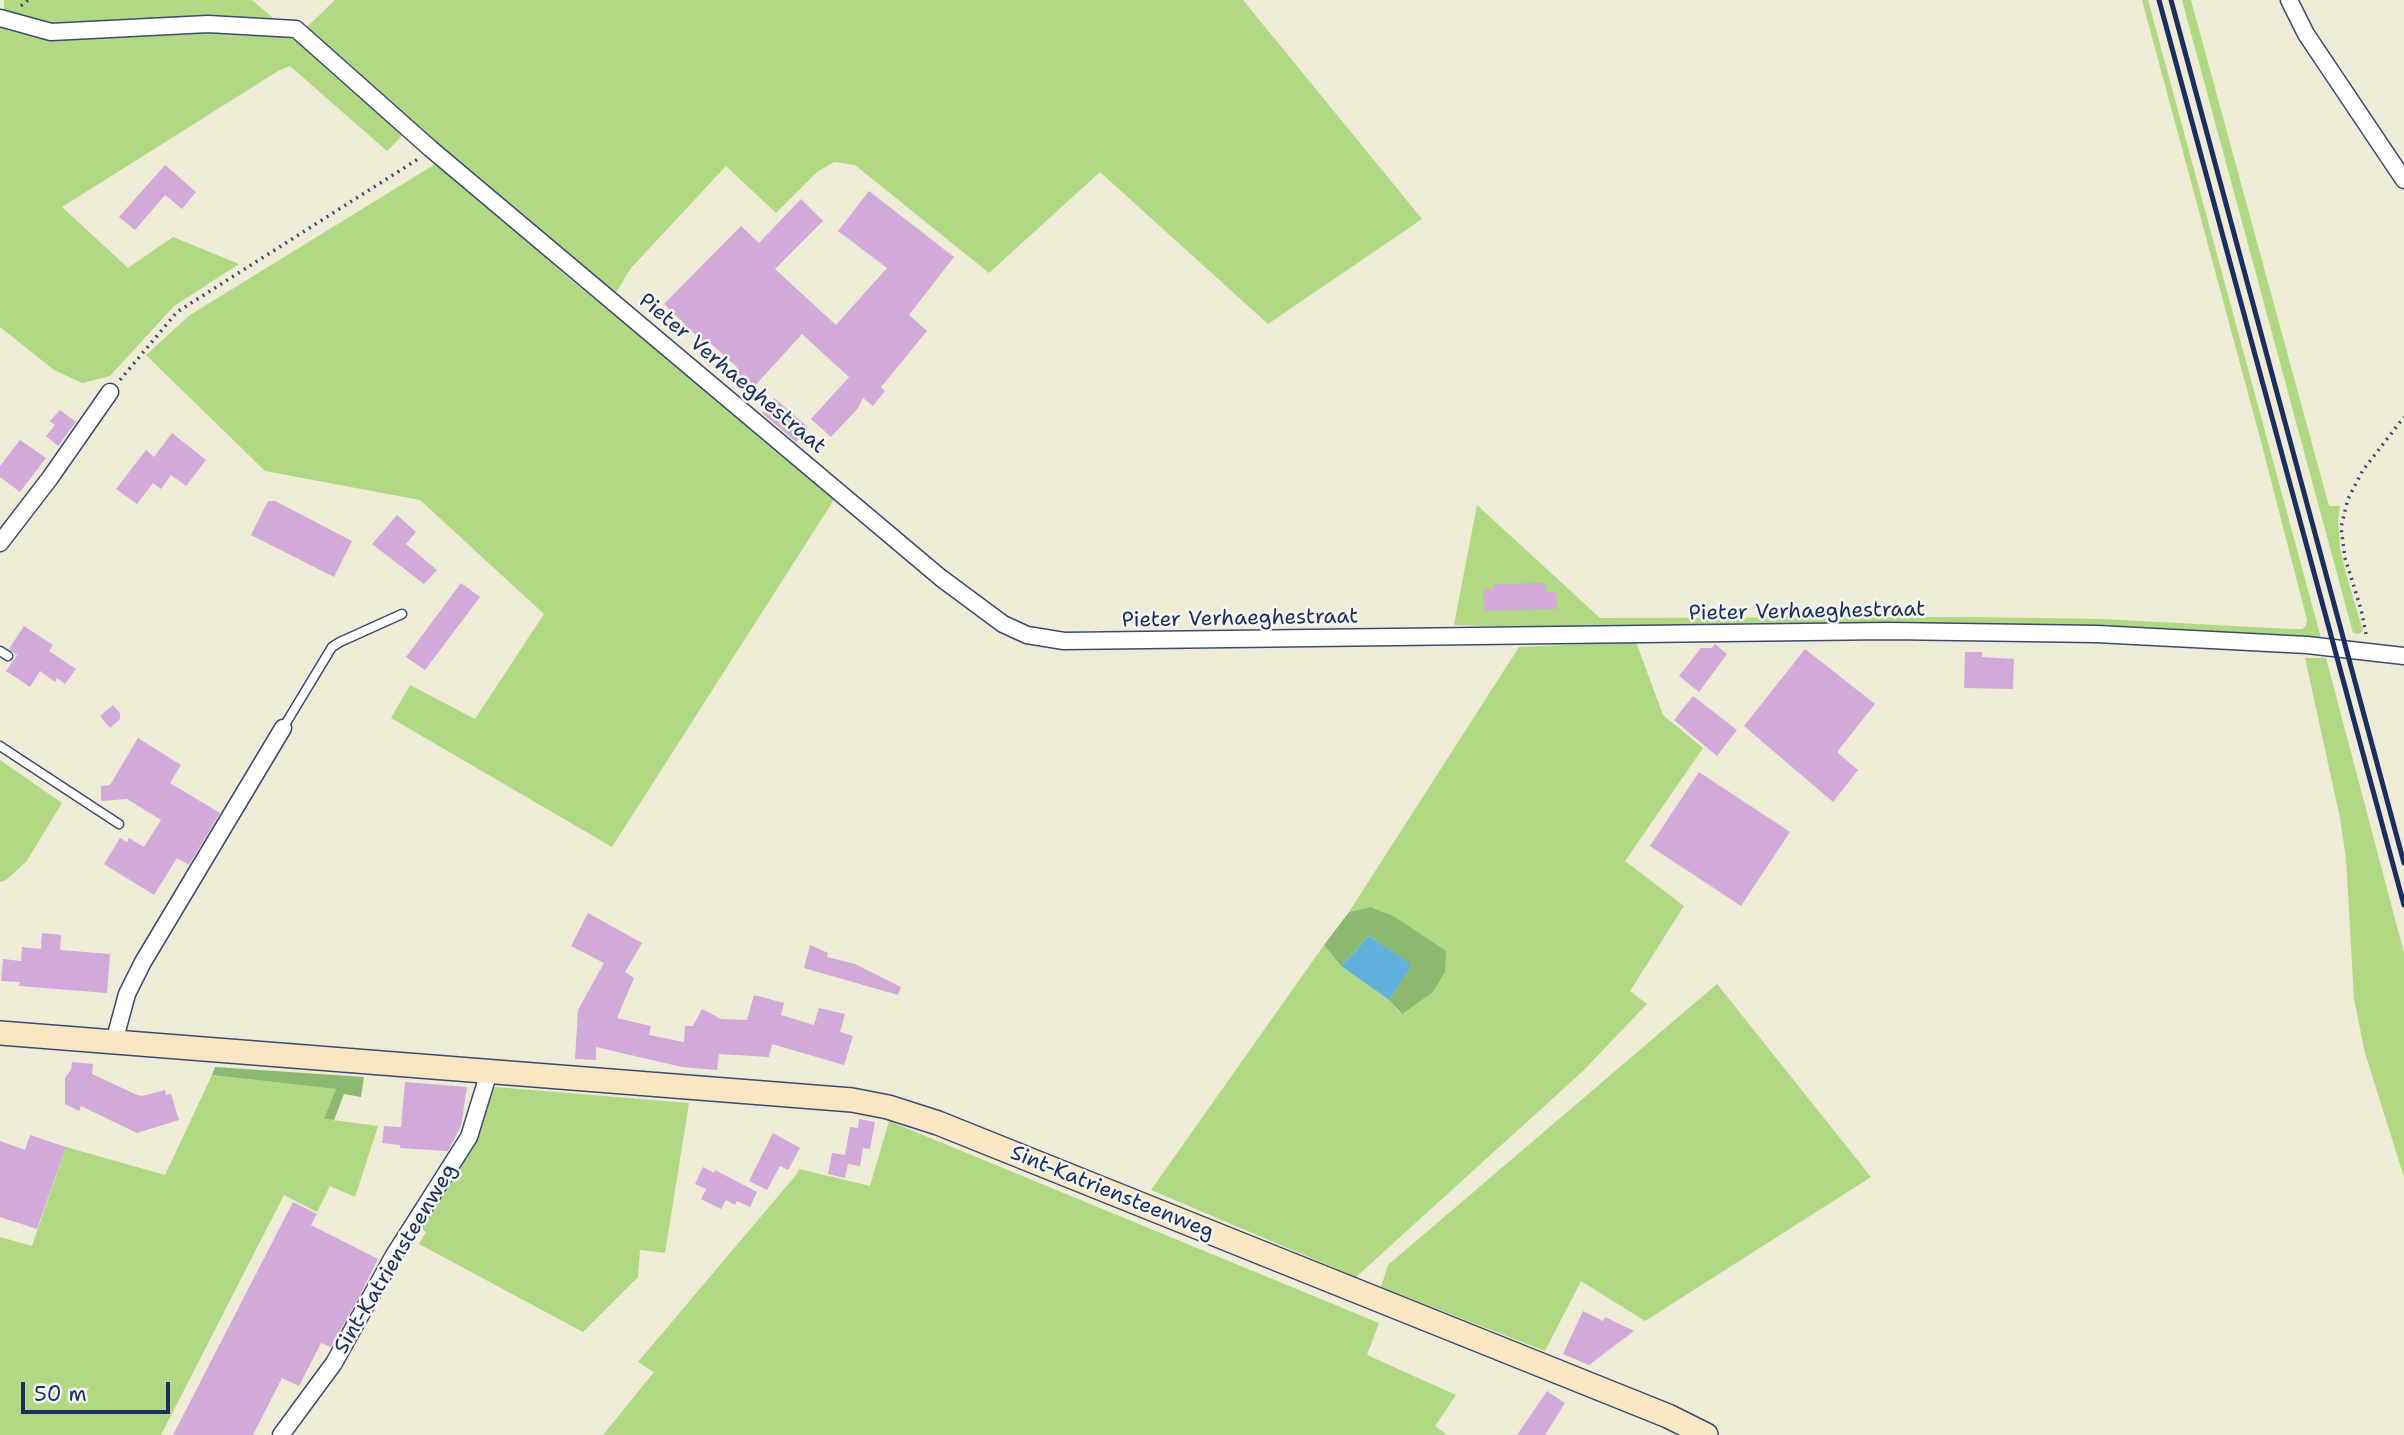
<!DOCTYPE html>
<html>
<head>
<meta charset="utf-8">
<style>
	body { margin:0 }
	#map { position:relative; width:2404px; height:1435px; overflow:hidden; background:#eeebd7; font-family:"Shantell Sans",sans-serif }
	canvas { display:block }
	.scale { position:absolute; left:21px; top:1382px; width:149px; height:32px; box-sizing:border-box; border:4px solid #1b2f5e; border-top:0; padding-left:9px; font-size:21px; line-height:24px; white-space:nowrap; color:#1b2f5e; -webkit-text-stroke:5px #f6f6f2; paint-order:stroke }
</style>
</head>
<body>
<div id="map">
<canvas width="2404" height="1435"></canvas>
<div class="scale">50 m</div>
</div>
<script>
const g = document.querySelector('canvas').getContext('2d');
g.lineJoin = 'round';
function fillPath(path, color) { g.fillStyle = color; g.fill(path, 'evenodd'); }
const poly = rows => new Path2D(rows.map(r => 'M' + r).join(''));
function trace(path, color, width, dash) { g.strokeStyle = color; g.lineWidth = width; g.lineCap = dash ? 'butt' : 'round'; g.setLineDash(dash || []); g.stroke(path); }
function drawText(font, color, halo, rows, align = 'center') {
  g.font = font + ' "Shantell Sans",sans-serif'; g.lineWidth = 5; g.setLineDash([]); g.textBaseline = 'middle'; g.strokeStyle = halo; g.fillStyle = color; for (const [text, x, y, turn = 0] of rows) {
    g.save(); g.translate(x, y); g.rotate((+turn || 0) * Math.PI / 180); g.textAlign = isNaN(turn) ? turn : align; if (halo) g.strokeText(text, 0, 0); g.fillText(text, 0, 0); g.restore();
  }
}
fillPath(poly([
	[4,0,252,0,406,132,387,151,290,66,278,71,62,207,128,268,173,237,239,264,174,306,110,376,82,383,54,370,0,327,0,18,51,32,212,23,202,16,179,21,51,26,4,12],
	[335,0,1243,0,1422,219,1268,324,1100,172,989,273,855,165,834,162,817,172,776,213,726,166,631,268,614,296,305,29],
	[2142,0,2148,0,2321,638,1600,629,1454,625,1477,505,1600,618,1972,617,2103,619,2290,629,2302,629,2306,626,2307,620,2259,434],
	[2182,0,2191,0,2329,506,2340,506,2338,520,2340,548,2346,574,2363,631,2359,634,2353,633],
	[437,163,571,280,837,495,612,847,391,718,410,685,475,719,544,614,420,500,265,471,146,355,190,315],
	[1636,642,1663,715,1703,748,1625,861,1684,906,1630,991,1647,1004,1583,1071,1356,1277,1151,1190,1324,945,1341,966,1389,1000,1401,1014,1370,907,1349,912,1519,647],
	[2305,658,2326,658,2404,953,2404,1177,2365,1053,2354,999,2346,858,2340,818],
	[0,760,62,803,26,862,6,880,0,882],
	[1717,984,1871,1177,1645,1321,1581,1281,1545,1351,1381,1287,1388,1265],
	[212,1075,337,1089,324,1119,378,1126,355,1197,330,1186,317,1212,284,1195,161,1435,0,1435,0,1237,32,1246,66,1147,165,1175],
	[495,1087,689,1103,665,1253,640,1250,638,1277,583,1332,419,1244,426,1232,418,1227,429,1215,472,1141],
	[889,1121,1379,1323,1367,1355,1456,1395,1435,1426,1447,1435,603,1435,654,1372,638,1362,796,1175,799,1169,870,1186]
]), '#b1d882');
fillPath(poly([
	[1370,907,1395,917,1446,951,1445,972,1433,992,1402,1014,1389,1000,1412,965,1369,936,1341,966,1324,945,1349,912],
	[215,1067,364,1077,361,1097,344,1094,334,1120,324,1119,336,1089,212,1075]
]), '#8cb870');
fillPath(poly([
	[1369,936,1412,965,1389,1000,1341,966]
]), '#61b1dc');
fillPath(poly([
	[165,165,196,192,182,209,165,195,135,230,119,217],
	[869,191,954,257,909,315,927,331,881,387,885,391,873,406,863,398,858,408,831,437,811,419,849,377,802,334,751,390,731,373,737,367,706,339,703,342,664,304,741,226,759,243,801,199,823,221,775,269,836,325,887,268,838,231],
	[774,398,808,427,796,442,762,413],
	[60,410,76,422,58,446,46,436,55,425,50,421],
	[172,433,206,460,186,486,171,475,161,489,153,483,137,504,116,489,146,450,154,457],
	[20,440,46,458,20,492,0,477,0,466],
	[268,501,275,501,352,541,334,577,251,535],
	[397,515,416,532,406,544,437,570,424,584,372,544],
	[461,583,480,597,425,670,406,657],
	[1546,583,1546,592,1556,592,1557,609,1484,611,1483,589,1493,589,1493,584],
	[24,626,53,645,49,651,76,669,65,684,57,678,55,682,40,671,30,687,6,671,17,655,9,649],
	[1715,644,1727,654,1699,692,1679,676,1701,648,1712,648],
	[1805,649,1875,704,1837,752,1858,770,1833,802,1744,726],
	[1965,652,1982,652,1982,657,2014,659,2013,689,1964,688],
	[1693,696,1737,730,1717,756,1674,720],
	[113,705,120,713,120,719,110,728,100,716],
	[138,738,181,765,170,783,220,813,189,865,177,858,154,895,104,864,120,838,127,842,129,838,144,847,161,820,127,799,101,801,101,786,110,785],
	[1699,772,1790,832,1741,906,1650,846],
	[588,913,642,943,625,972,634,978,617,1018,651,1026,649,1035,684,1042,685,1026,693,1026,702,1009,721,1019,747,1020,754,995,784,1003,781,1015,814,1025,819,1008,845,1014,840,1032,853,1036,844,1065,772,1044,769,1057,719,1054,717,1070,682,1067,596,1047,596,1060,575,1059,578,1010,604,963,571,946],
	[42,933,61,935,60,950,110,954,107,993,19,986,20,982,1,981,3,959,21,961,22,947,41,949],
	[810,945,828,953,827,957,855,964,901,987,898,995,804,968],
	[72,1062,93,1064,92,1074,137,1095,142,1096,165,1090,166,1095,171,1094,179,1120,137,1133,81,1106,79,1111,65,1104,65,1078,71,1070],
	[405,1082,467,1087,461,1126,448,1151,400,1148,400,1145,382,1143,384,1126,401,1127],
	[859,1119,875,1122,870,1149,863,1148,860,1166,848,1164,845,1178,828,1174,832,1153,845,1155,850,1127,858,1128],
	[773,1133,800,1148,788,1170,780,1166,767,1190,749,1181],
	[30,1135,66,1147,37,1229,0,1217,0,1141,25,1150],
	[703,1167,714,1173,715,1170,757,1192,750,1207,737,1201,735,1205,726,1200,721,1209,701,1199,706,1189,695,1184],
	[293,1202,317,1214,311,1225,378,1259,358,1299,331,1347,321,1343,299,1386,282,1378,253,1435,173,1435],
	[1583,1311,1603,1321,1605,1317,1634,1331,1589,1365,1563,1354],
	[1547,1391,1565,1403,1545,1435,1517,1435]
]), '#d1aada');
const lane = poly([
	[0,651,8,656],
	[283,728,332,647,340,642,402,614],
	[0,746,119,824]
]);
const street = poly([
	[2289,0,2306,34,2404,180],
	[0,18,51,32,208,24,296,29,431,149,941,578,1003,624,1027,635,1064,641,1889,631,2097,634,2307,645,2404,656],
	[0,543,50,478,110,392],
	[114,1042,127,994,143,962,283,728],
	[281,1435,334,1363,394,1255,469,1137,489,1072]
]);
const secondary = poly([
	[0,1033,852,1100,888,1107,938,1123,1668,1416,1706,1435]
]);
trace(lane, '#3b4b70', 11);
trace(street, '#3b4b70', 19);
trace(secondary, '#3b4b70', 26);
trace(poly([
	[21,6,28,0],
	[120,380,177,312,418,159],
	[2366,634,2361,609,2345,558,2341,527,2348,499,2363,470,2404,417]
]), '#3b4b70', 3.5, [2, 5]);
trace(lane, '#fff', 8);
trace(street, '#fff', 16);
trace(secondary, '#f9e7c3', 23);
trace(poly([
	[2159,0,2404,905],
	[2171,0,2404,863]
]), '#1b2f5e', 5);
drawText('21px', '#1b2f5e', '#f6f6f2', [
	["Pieter Verhaeghestraat",732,374,40],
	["Pieter Verhaeghestraat",1807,612,-1],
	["Pieter Verhaeghestraat",1240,619,-1],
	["Sint-Katriensteenweg",1112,1193,22],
	["Sint-Katriensteenweg",396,1259,-59]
]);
</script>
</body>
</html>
